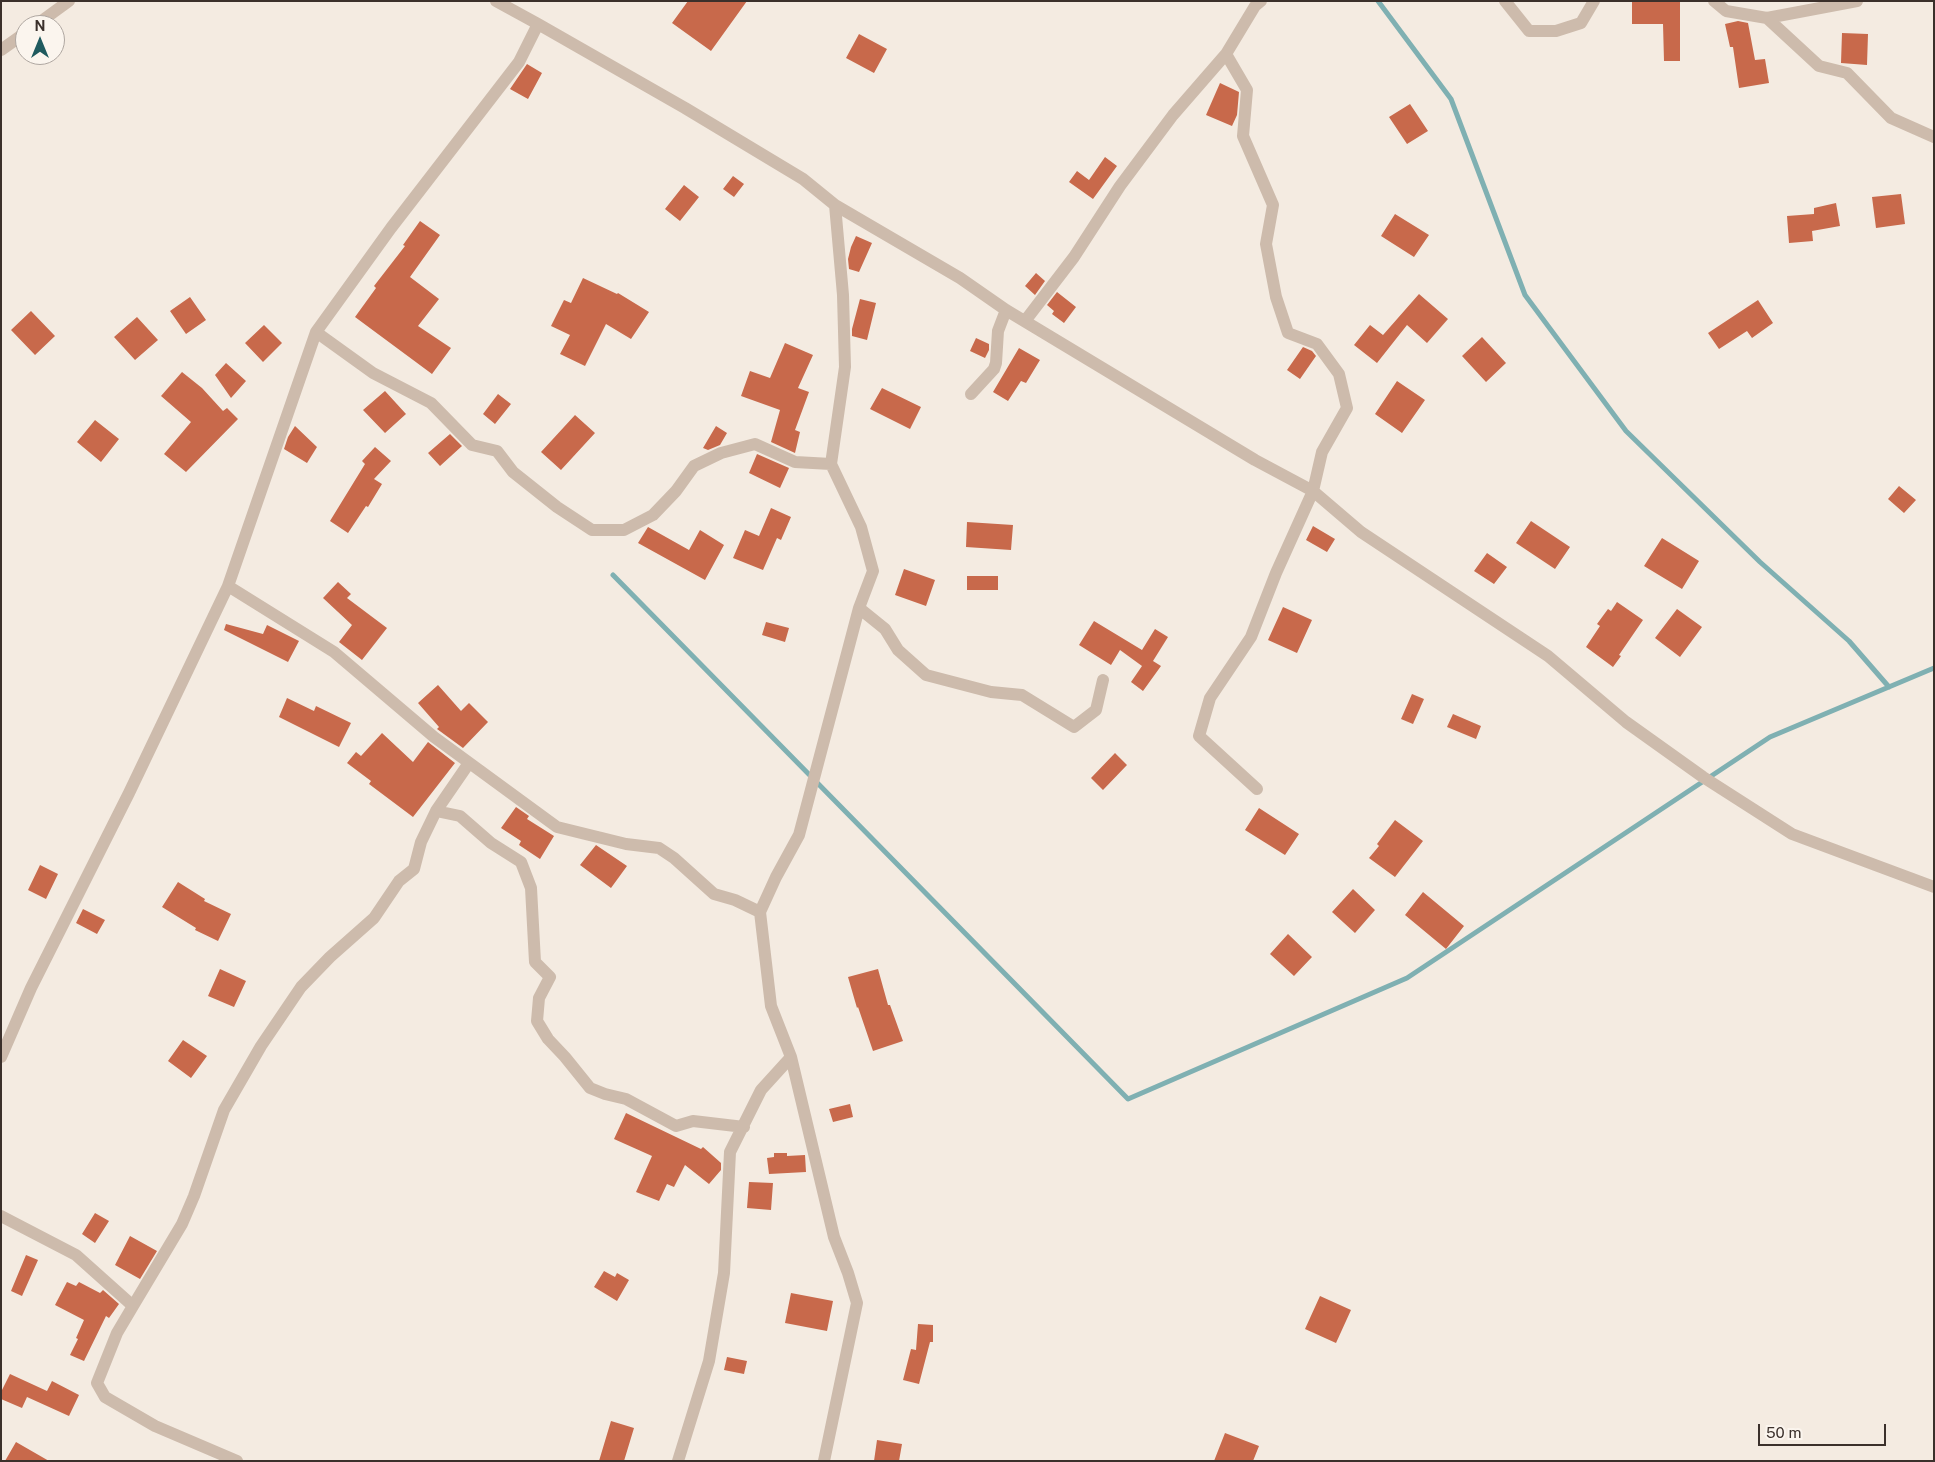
<!DOCTYPE html>
<html>
<head>
<meta charset="utf-8">
<style>
	body { margin:0 }
	#map { position:relative; width:1935px; height:1462px; overflow:hidden; background:#f4ebe1; font-family:"Public Sans",sans-serif }
	canvas { display:block }
	.frame { position:absolute; inset:0; border:2px solid #3b302b; pointer-events:none }
	.north { position:absolute; left:15px; top:15px; width:50px; height:50px; box-sizing:border-box; background:#fbf5ee; border:1px solid #aea6a0; border-radius:50%; rotate:0deg; font-size:14px; font-weight:700; line-height:20px; text-align:center; color:#3b302b }
	.north::after { content:''; display:block; margin:auto; width:18px; height:22px; background:#1f5a5e; clip-path:polygon(50% 0,100% 100%,50% 72%,0 100%) }
	.scale { position:absolute; left:1758px; top:1424px; width:128px; height:22px; box-sizing:border-box; border:2px solid #3b302b; border-top:0; padding-left:6px; font-size:15px; line-height:18px; white-space:nowrap; color:#3b302b; -webkit-text-stroke:4px #fbf5ee; paint-order:stroke }
</style>
</head>
<body>
<div id="map">
<canvas width="1935" height="1462"></canvas>
<div class="frame"></div>
<div class="north">N</div>
<div class="scale">50 m</div>
</div>
<script>
const g = document.querySelector('canvas').getContext('2d');
g.lineJoin = 'round';
const poly = rows => new Path2D(rows.map(r => 'M' + r).join(''));
function trace(path, color, width, dash) { g.strokeStyle = color; g.lineWidth = width; g.lineCap = dash ? 'butt' : 'round'; g.setLineDash(dash || []); g.stroke(path); }
function fillPath(path, color) { g.fillStyle = color; g.fill(path, 'evenodd'); }
trace(poly([
	[1378,1,1451,99,1525,295,1626,431,1760,562,1849,641,1889,687],
	[613,575,1128,1099,1407,978,1770,737,1934,668]
]), '#7fb0b2', 5);
fillPath(poly([
	[688,1,747,1,711,51,672,23],
	[1632,1,1680,1,1680,61,1664,61,1663,24,1632,24],
	[1738,21,1748,23,1755,60,1765,59,1769,83,1739,88,1733,47,1730,47,1725,24],
	[1842,33,1868,34,1867,65,1841,63],
	[859,34,887,49,874,73,846,58],
	[527,64,542,73,528,99,510,89],
	[1220,83,1239,92,1237,115,1232,126,1206,115],
	[1410,104,1428,131,1407,144,1389,117],
	[1105,157,1117,166,1093,199,1069,182,1077,171,1089,180],
	[733,176,744,184,734,197,723,189],
	[684,185,699,197,680,221,665,209],
	[1901,194,1905,224,1876,228,1872,197],
	[1836,203,1840,226,1812,231,1813,241,1789,243,1787,216,1814,214,1814,208],
	[1395,214,1429,235,1414,257,1381,236],
	[420,221,440,235,410,277,439,299,418,326,451,348,432,374,355,317,376,288,374,286,405,246,403,245],
	[856,236,872,243,859,272,849,269,848,259,851,247],
	[1036,273,1045,281,1035,295,1025,286],
	[583,278,617,294,618,293,649,312,631,339,606,324,585,366,560,354,570,335,551,326,564,300,571,303],
	[1057,292,1076,307,1064,323,1052,314,1054,311,1047,305],
	[1419,294,1448,319,1427,343,1407,325,1377,363,1354,345,1370,325,1383,335],
	[190,297,206,320,186,334,170,311],
	[860,299,876,303,867,340,852,336,852,329],
	[1758,300,1773,323,1752,338,1747,331,1719,349,1708,333],
	[31,311,55,336,35,355,11,330],
	[137,317,158,340,135,360,114,337],
	[264,325,282,343,263,362,245,343],
	[1482,337,1506,363,1486,382,1462,356],
	[976,338,989,344,989,350,985,358,970,351],
	[785,343,813,355,798,388,809,392,795,430,800,432,795,453,771,442,780,410,741,396,750,371,770,378],
	[1303,347,1312,351,1316,356,1300,379,1287,370],
	[1019,348,1040,360,1026,383,1021,381,1008,401,993,392],
	[226,363,246,381,231,398,215,375],
	[182,372,202,388,223,411,227,408,238,419,186,472,164,454,191,422,161,396],
	[1397,381,1425,400,1402,433,1375,414],
	[882,388,921,407,910,429,870,409],
	[385,391,406,414,385,433,363,410],
	[498,394,511,404,495,424,483,414],
	[575,415,595,433,561,470,541,452],
	[95,420,119,439,101,462,77,442],
	[295,426,317,447,307,463,284,449,288,437],
	[716,426,727,433,720,445,708,450,703,448],
	[450,434,462,446,440,466,428,453],
	[375,447,391,461,374,479,382,484,368,507,366,506,348,533,330,521,365,464,362,461],
	[757,454,789,468,780,488,749,473],
	[1899,486,1916,500,1904,513,1888,499],
	[771,508,791,517,781,540,777,538,763,570,733,558,745,530,759,536],
	[1531,521,1570,547,1555,569,1516,543],
	[967,522,1013,525,1011,550,966,547],
	[1313,526,1335,539,1327,552,1306,540],
	[648,527,689,550,700,530,724,545,705,580,638,543],
	[1662,538,1699,561,1682,589,1644,566],
	[1487,553,1507,567,1494,584,1474,571],
	[904,569,935,580,926,606,895,595],
	[967,576,998,576,998,590,967,590],
	[338,582,351,594,347,598,387,628,362,660,339,642,352,625,323,598],
	[1617,602,1643,620,1619,655,1621,656,1613,667,1586,647,1600,626,1597,624,1608,609,1611,611],
	[1283,607,1312,620,1297,653,1268,640],
	[1677,609,1702,627,1680,657,1655,638],
	[1094,621,1142,650,1155,629,1168,637,1153,661,1161,666,1143,691,1131,682,1142,666,1120,650,1111,665,1079,645],
	[766,622,789,628,785,642,762,635],
	[226,624,263,634,267,625,299,641,288,662,224,630],
	[438,685,461,711,469,703,488,722,463,748,437,729,439,727,418,703],
	[1412,694,1424,699,1413,724,1401,719],
	[287,698,314,711,316,706,351,723,339,747,279,717],
	[1453,714,1481,726,1476,739,1447,727],
	[382,733,413,762,428,742,455,763,413,817,369,784,371,781,347,763,356,752,361,756],
	[1115,753,1127,765,1103,790,1091,778],
	[516,807,529,816,527,819,554,836,540,859,519,845,521,841,501,828],
	[1259,808,1299,834,1285,855,1245,830],
	[1395,820,1423,841,1395,877,1369,858,1379,846,1377,844],
	[596,845,627,866,611,888,580,865],
	[40,865,58,874,46,899,28,890],
	[178,882,205,899,204,901,231,914,218,941,195,930,196,928,162,907],
	[1353,889,1375,910,1355,933,1332,912],
	[1423,892,1464,926,1446,949,1405,915],
	[83,909,105,920,97,934,76,923],
	[1288,934,1312,957,1294,976,1270,954],
	[220,969,246,981,234,1007,208,996],
	[878,969,888,1005,890,1005,903,1041,873,1051,858,1007,857,1008,848,977],
	[183,1040,207,1056,191,1078,168,1061],
	[850,1104,853,1117,833,1122,829,1109],
	[626,1113,701,1149,703,1147,721,1163,721,1170,709,1184,685,1165,674,1187,667,1184,659,1201,636,1192,652,1156,614,1139],
	[774,1153,787,1153,787,1156,805,1155,806,1172,769,1174,767,1158,774,1157],
	[749,1182,773,1183,771,1210,747,1208],
	[95,1213,109,1221,95,1243,82,1234],
	[130,1236,157,1251,140,1279,115,1265],
	[26,1255,38,1260,22,1296,11,1291],
	[604,1271,615,1277,617,1273,629,1280,617,1301,594,1287],
	[67,1282,76,1286,79,1282,100,1293,103,1290,119,1304,109,1318,106,1316,84,1361,70,1355,78,1339,76,1338,84,1320,55,1305],
	[791,1293,833,1301,827,1331,785,1323],
	[1320,1296,1351,1310,1336,1343,1305,1329],
	[918,1324,933,1325,933,1342,930,1342,919,1384,903,1380,911,1349,916,1350],
	[727,1357,747,1361,744,1374,724,1370],
	[10,1374,47,1391,52,1381,79,1395,69,1416,27,1397,22,1408,1,1399,1,1392],
	[611,1421,634,1428,624,1461,599,1461],
	[1225,1433,1259,1446,1253,1461,1214,1461],
	[877,1440,902,1444,899,1461,874,1461],
	[16,1442,49,1461,5,1461]
]), '#c8694b');
trace(poly([
	[496,1,538,24,685,108,803,179,835,205,960,278,1006,310,1255,460,1313,491,1361,532,1548,656,1626,722,1703,777,1792,834,1934,887],
	[1505,1,1529,31,1556,31,1581,23,1594,1],
	[1714,1,1726,11,1767,18,1819,66,1847,73,1891,118,1934,137],
	[1767,18,1857,1],
	[36,25,69,1],
	[1,50,25,33],
	[1025,321,1074,257,1120,186,1173,115,1226,54],
	[316,332,373,373,431,403,472,445,497,451,513,472,557,507,592,530,624,530,653,515,676,491,694,466,721,453,755,444,795,462,831,464],
	[971,394,994,369,996,363,998,331,1006,310],
	[228,586,334,652,434,737,557,827,626,844,659,848,674,858,714,894,735,900,760,912],
	[859,608,885,629,898,650,926,675,991,692,1022,695,1074,727,1096,710,1103,680],
	[1257,789,1199,736,1210,698,1251,637,1276,573,1313,491,1322,452,1347,408,1339,374,1317,344,1288,333,1276,297,1266,244,1273,205,1243,136,1247,90,1226,54,1255,6,1261,1],
	[436,811,460,816,491,843,521,862,531,888,535,962,550,977,539,998,537,1021,548,1039,565,1057,590,1088,605,1094,626,1099,676,1126,693,1121,744,1127],
	[1,1057,31,988,129,793,228,586,316,332,391,228,519,62,538,24],
	[1,1216,76,1255,133,1306,182,1224,194,1196,224,1110,261,1046,301,987,330,957,374,918,399,881,414,869,421,842,436,811,469,763],
	[133,1306,117,1333,97,1383,105,1397,155,1426,237,1461],
	[678,1461,709,1361,724,1273,730,1152,761,1090,791,1057],
	[824,1461,857,1303,848,1273,834,1237,791,1057,771,1006,760,912,776,877,799,835,859,608,873,571,861,527,831,464,845,367,843,295,835,205]
]), '#cdbbac', 12);
</script>
</body>
</html>
